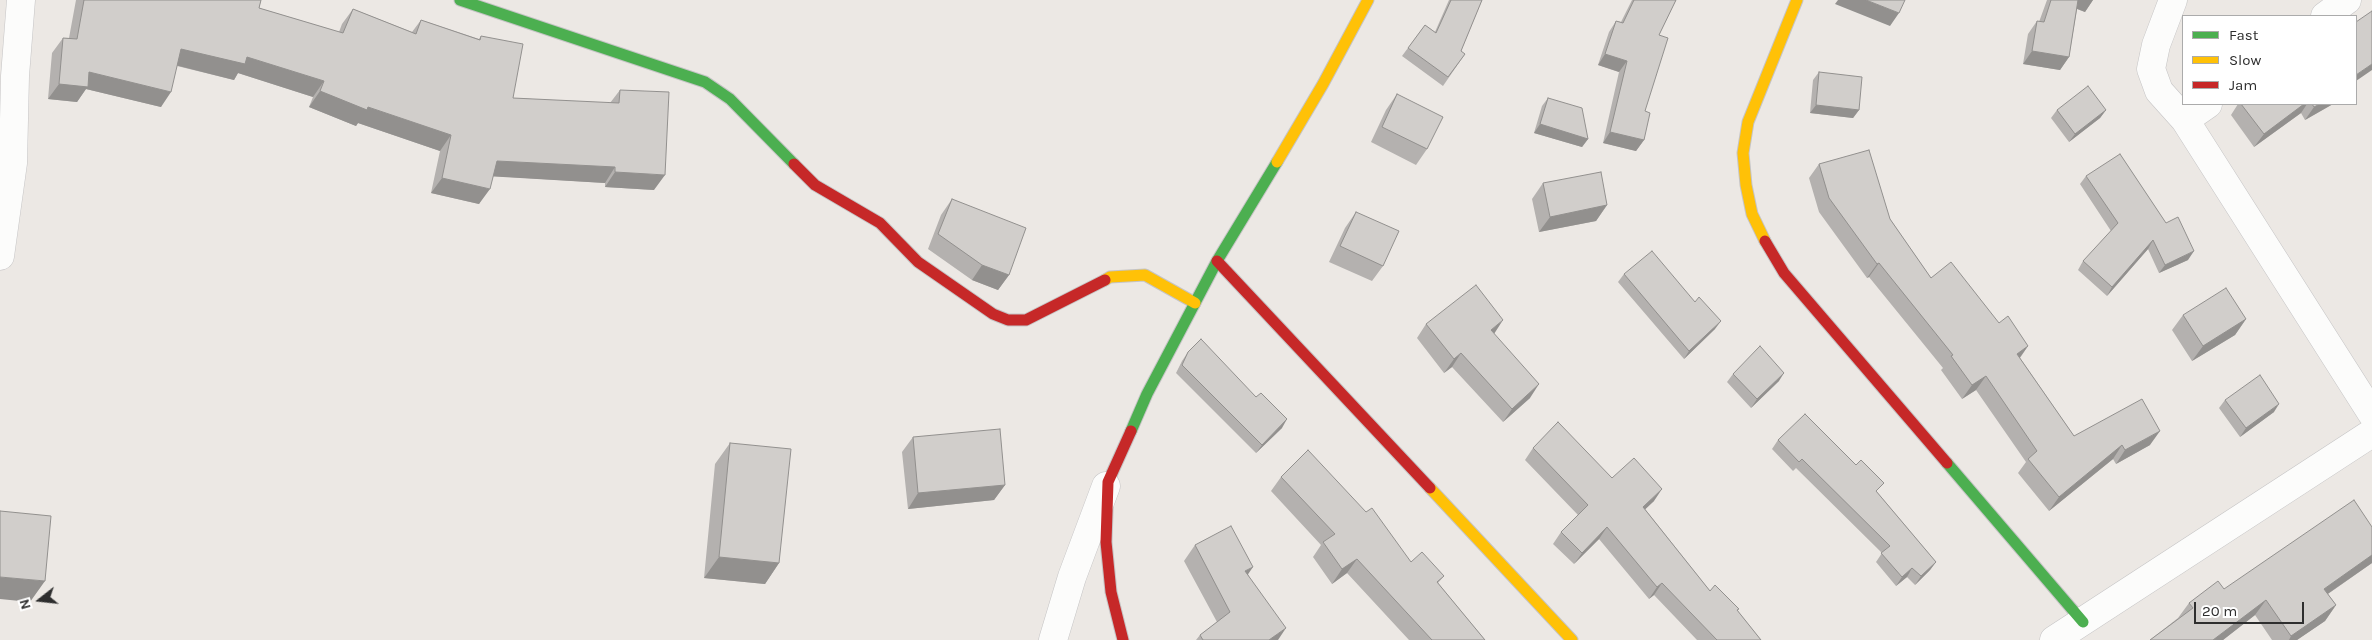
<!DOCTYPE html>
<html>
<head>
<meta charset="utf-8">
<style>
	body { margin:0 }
	#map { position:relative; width:2372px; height:640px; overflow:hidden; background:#ece8e4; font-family:Karla,sans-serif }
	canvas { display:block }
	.legend { position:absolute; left:2182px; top:15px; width:175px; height:90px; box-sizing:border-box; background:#fff; border:1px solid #ababab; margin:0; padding:6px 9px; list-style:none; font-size:15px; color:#2e2e2e }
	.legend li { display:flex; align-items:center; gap:10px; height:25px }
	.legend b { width:25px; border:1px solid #ababab }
	.north { position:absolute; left:15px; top:575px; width:50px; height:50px; -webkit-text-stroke:4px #fff; paint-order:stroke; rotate:254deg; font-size:14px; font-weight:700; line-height:20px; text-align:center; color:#2e2e2e }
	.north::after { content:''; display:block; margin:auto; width:18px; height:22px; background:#2e2e2e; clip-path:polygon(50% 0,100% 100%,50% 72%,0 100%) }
	.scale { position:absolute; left:2194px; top:602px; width:110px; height:22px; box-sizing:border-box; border:2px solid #2e2e2e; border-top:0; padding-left:6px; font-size:15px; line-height:18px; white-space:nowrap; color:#2e2e2e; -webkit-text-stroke:4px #fff; paint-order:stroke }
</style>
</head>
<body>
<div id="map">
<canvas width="2372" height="640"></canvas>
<ul class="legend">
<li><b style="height:6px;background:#4caf50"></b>Fast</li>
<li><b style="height:6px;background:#ffc107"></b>Slow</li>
<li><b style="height:6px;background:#c62828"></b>Jam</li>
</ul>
<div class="north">N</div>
<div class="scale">20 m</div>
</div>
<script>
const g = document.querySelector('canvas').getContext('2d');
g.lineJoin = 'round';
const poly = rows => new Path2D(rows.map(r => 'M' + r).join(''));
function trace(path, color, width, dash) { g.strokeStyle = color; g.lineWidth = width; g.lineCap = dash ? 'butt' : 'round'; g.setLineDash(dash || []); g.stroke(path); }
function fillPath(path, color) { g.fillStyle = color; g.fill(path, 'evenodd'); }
const street = poly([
	[2173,0,2156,45,2151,69,2159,91,2185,120,2372,414],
	[2325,16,2347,0],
	[2185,120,2208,104],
	[0,256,13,163,15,76,21,0],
	[1053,640,1072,577,1106,486],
	[2054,640,2372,433]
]);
const fast = poly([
	[460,0,705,82,730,99,794,164],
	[1131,431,1147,394,1217,261,1277,162],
	[1947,463,2083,622]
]);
const slow = poly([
	[1277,162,1323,84,1368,0],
	[1765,241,1752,214,1746,185,1743,153,1748,122,1797,0],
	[1105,280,1110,277,1145,275,1195,303],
	[1430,488,1572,640]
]);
const jam = poly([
	[794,164,815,185,880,223,918,262,993,314,1008,320,1026,320,1105,280],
	[1765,241,1784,273,1947,463],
	[1217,261,1430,488],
	[1123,640,1111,592,1106,542,1108,482,1131,431]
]);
trace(street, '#c5c4c5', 29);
trace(fast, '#c5c4c5', 13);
trace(slow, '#c5c4c5', 13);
trace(jam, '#c5c4c5', 13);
trace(street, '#fcfcfb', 28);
trace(fast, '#4caf50', 11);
trace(slow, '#ffc107', 11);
trace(jam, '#c62828', 11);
fillPath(poly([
	[76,0,261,0,259,8,339,32,342,24,353,9,412,32,421,20,479,39,481,36,513,98,610,103,620,90,654,190,605,187,605,183,493,176,479,204,431,193,440,151,358,123,356,126,309,107,313,97,238,73,234,80,177,66,161,107,86,89,77,102,48,99,52,53,63,38,69,38],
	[1449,0,1482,0,1461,51,1465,54,1443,86,1402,56,1425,25,1435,32],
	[1632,0,1676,0,1659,35,1645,111,1644,140,1636,151,1603,143,1619,72,1598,65,1609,32,1616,21,1621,22],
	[2047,0,2093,0,2085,12,2077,9,2069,57,2060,70,2023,64,2028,34,2037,21,2039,22],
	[1819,72,1859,110,1853,118,1810,113,1813,80],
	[1397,94,1427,149,1416,165,1371,142,1386,110],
	[1548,98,1588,139,1582,147,1534,133,1542,106],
	[2238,104,2333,104,2305,120,2301,113,2254,147,2231,115],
	[2057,110,2106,110,2100,118,2069,142,2051,118],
	[1819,164,1890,219,1931,278,1999,323,2028,346,2020,358,2074,436,2150,445,2116,464,2113,459,2049,511,2018,473,2026,462,1976,390,1962,399,1941,370,1943,368,1869,277,1867,278,1819,212,1809,178],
	[2086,176,2188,260,2159,273,2148,249,2107,296,2078,270,2083,261,2111,231,2080,184],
	[1543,183,1607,205,1596,221,1539,232,1532,199],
	[952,199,1009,275,998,290,972,280,928,249,941,215],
	[1356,212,1383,266,1372,281,1329,262,1345,228],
	[1624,274,1695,302,1715,329,1684,359,1618,282],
	[2183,315,2246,319,2235,335,2192,361,2172,330],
	[1426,324,1494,334,1530,398,1503,422,1452,367,1444,373,1417,338],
	[1188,352,1282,428,1256,453,1176,373,1182,361],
	[1733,374,1779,381,1751,408,1727,382],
	[2225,400,2274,412,2240,437,2219,408],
	[913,437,1005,485,994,500,908,509,902,452],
	[1778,440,1877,492,1936,562,1930,570,1915,585,1907,577,1896,586,1876,562,1882,553,1796,468,1793,471,1772,449],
	[730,443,779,563,765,584,704,578,715,464],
	[1533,448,1612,478,1654,501,1645,509,1710,591,1737,610,1761,640,1697,640,1654,595,1649,599,1599,539,1574,564,1553,544,1561,532,1578,515,1525,460],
	[1281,477,1411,562,1444,576,1438,583,1485,640,1409,640,1347,573,1332,584,1313,557,1321,545,1271,491],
	[2372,527,2372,563,2328,594,2336,605,2325,621,2297,640,2272,640,2255,615,2223,640,2150,640,2178,618,2189,603,2224,589],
	[1195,545,1248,574,1278,640,1196,640,1200,635,1217,622,1184,561]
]), '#b4b1af');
fillPath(poly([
	[1838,0,1866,0,1899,13,1890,26,1835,4],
	[2075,0,2093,0,2085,12,2070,6],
	[181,49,247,57,324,81,313,97,238,73,234,80,171,64],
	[2032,51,2069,57,2060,70,2023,64],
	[1605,54,1627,61,1619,72,1598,65],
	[2372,64,2372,70,2356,81,2356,75],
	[89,72,171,92,161,107,86,89,77,102,48,99,59,84],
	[320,91,368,107,451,135,440,151,358,123,356,126,309,107],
	[2304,104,2307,104,2301,113,2254,147,2264,134],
	[2320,104,2333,104,2305,120,2314,107],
	[1816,105,1859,110,1853,118,1810,113],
	[2106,110,2100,118,2069,142,2075,134],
	[1540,124,1588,139,1582,147,1534,133],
	[1610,132,1644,140,1636,151,1603,143],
	[497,161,615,167,605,183,486,176],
	[615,172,665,175,654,190,605,187],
	[442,178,490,189,479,204,431,193],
	[1607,205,1596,221,1539,232,1550,217],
	[2153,240,2148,249,2107,296,2112,287],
	[2194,251,2188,260,2159,273,2165,265],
	[1879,263,1869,277,1867,278,1877,264],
	[982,265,1009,275,998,290,972,280],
	[2246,319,2235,335,2192,361,2203,346],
	[1503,320,1494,334,1491,330],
	[1721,321,1715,329,1684,359,1689,351],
	[2028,346,2018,360,2017,354],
	[1461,353,1452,367,1444,373,1454,359],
	[1784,373,1779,381,1751,408,1757,399],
	[1986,376,1976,390,1962,399,1972,385],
	[1539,384,1530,398,1503,422,1512,409],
	[2279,404,2274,412,2240,437,2246,428],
	[1287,419,1282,428,1256,453,1262,445],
	[2160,431,2150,445,2116,464,2125,450],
	[2122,445,2113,459,2049,511,2059,497],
	[1005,485,994,500,908,509,918,493],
	[1662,489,1654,501,1635,519,1643,507],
	[1607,527,1599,539,1574,564,1582,553],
	[2372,555,2372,563,2313,604,2324,589],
	[719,557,779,563,765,584,704,578],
	[1357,559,1347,573,1332,584,1342,569],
	[1936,562,1930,570,1915,585,1921,576],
	[1253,567,1242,583,1245,571],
	[1912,568,1907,577,1896,586,1902,577],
	[0,577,45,581,30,602,0,599],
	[1662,583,1654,595,1649,599,1657,587],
	[2266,600,2255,615,2223,640,2213,640],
	[2336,605,2325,621,2297,640,2289,640,2291,636],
	[1286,628,1278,640,1269,640]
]), '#92908e');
const building = poly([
	[84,0,261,0,259,8,343,33,353,9,416,34,421,20,480,40,481,36,523,44,513,98,619,103,620,90,669,92,665,175,615,172,615,167,497,161,490,189,442,178,451,135,368,107,367,110,320,91,324,81,247,57,245,64,181,49,171,92,89,72,88,87,59,84,63,38,77,39,84,0],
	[1451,0,1482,0,1461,51,1465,54,1448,77,1408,48,1425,25,1436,33,1451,0],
	[1634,0,1676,0,1659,35,1668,38,1645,111,1650,113,1644,140,1610,132,1627,61,1605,54,1616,21,1623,23,1634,0],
	[1866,0,1905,0,1899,13,1866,0],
	[2051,0,2078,0,2069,57,2032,51,2037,21,2044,22,2051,0],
	[2372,11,2372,64,2356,75,2356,22,2372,11],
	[1819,72,1862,77,1859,110,1816,105,1819,72],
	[2088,86,2106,110,2075,134,2057,110,2088,86],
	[1397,94,1443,117,1427,149,1382,127,1397,94],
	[1548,98,1582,108,1588,139,1540,124,1548,98],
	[2241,104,2304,104,2264,134,2241,104],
	[2312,104,2320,104,2314,107,2312,104],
	[1869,150,1890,219,1931,278,1951,262,1999,323,2008,316,2028,346,2017,354,2074,436,2142,399,2160,431,2125,450,2122,445,2059,497,2028,459,2037,451,1986,376,1972,385,1951,356,1953,355,1879,263,1877,264,1829,198,1819,164,1869,150],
	[2120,154,2166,223,2178,217,2194,251,2165,265,2153,240,2112,287,2083,261,2118,223,2086,176,2120,154],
	[1601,172,1607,205,1550,217,1543,183,1601,172],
	[952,199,1026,228,1009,275,982,265,938,234,952,199],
	[1356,212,1399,231,1383,266,1340,246,1356,212],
	[1652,251,1695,302,1699,297,1721,321,1689,351,1624,274,1652,251],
	[1476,285,1503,320,1491,330,1539,384,1512,409,1461,353,1454,359,1426,324,1476,285],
	[2226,288,2246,319,2203,346,2183,315,2226,288],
	[1201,339,1256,397,1261,393,1287,419,1262,445,1182,365,1188,352,1201,339],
	[1760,346,1784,373,1757,399,1733,374,1760,346],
	[2260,375,2279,404,2246,428,2225,400,2260,375],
	[1805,414,1856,465,1861,460,1884,483,1876,491,1936,562,1921,576,1912,568,1902,577,1881,553,1890,546,1802,459,1799,462,1778,440,1805,414],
	[1558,422,1612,478,1634,458,1662,489,1643,507,1710,591,1715,585,1739,609,1737,610,1761,640,1717,640,1662,583,1657,587,1607,527,1582,553,1561,532,1588,505,1533,448,1558,422],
	[1000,429,1005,485,918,493,913,437,1000,429],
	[730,443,791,449,779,563,719,557,730,443],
	[1308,450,1366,512,1372,508,1411,562,1422,552,1444,576,1437,582,1485,640,1432,640,1357,559,1342,569,1323,542,1335,534,1281,477,1308,450],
	[2354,500,2372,527,2372,555,2324,589,2336,605,2291,636,2266,600,2213,640,2150,640,2193,608,2189,603,2218,581,2224,589,2354,500],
	[0,511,51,516,45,581,0,577,0,511],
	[1231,526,1253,567,1245,571,1286,628,1269,640,1203,640,1200,635,1230,612,1195,545,1231,526]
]);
fillPath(building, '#d1cecb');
trace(building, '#92908e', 1);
</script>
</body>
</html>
